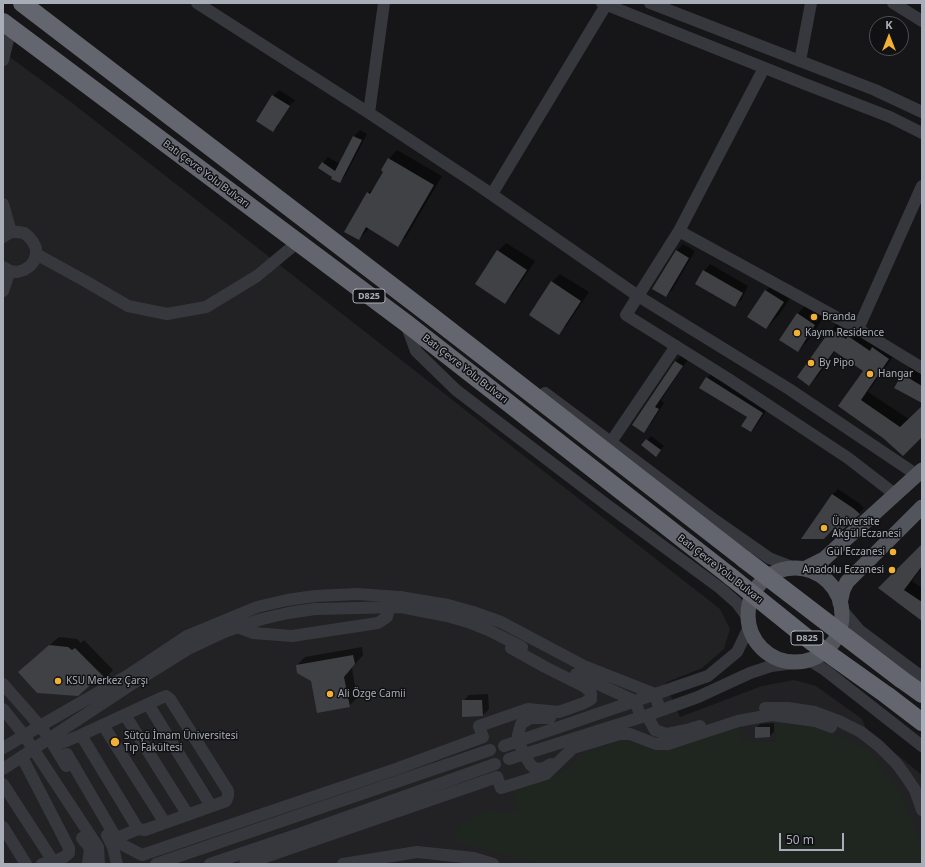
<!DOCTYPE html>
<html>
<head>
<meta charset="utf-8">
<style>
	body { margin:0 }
	#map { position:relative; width:925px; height:867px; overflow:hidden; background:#161618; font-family:"Noto Sans",sans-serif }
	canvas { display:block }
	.frame { position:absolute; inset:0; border:4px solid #a8adb8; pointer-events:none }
	.north { position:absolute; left:869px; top:16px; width:40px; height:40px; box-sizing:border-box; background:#111113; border:1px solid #4d4f55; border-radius:50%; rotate:0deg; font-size:11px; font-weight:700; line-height:16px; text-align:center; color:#a8adb8 }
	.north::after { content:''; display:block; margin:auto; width:14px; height:18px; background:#f2b134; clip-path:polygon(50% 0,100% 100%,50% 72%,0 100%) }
	.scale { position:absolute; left:779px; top:833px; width:65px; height:18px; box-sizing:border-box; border:2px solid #a8adb8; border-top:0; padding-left:5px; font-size:12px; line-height:14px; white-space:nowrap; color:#a8adb8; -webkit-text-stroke:3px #111113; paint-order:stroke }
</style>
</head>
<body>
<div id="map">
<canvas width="925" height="867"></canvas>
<div class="frame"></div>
<div class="north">K</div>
<div class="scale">50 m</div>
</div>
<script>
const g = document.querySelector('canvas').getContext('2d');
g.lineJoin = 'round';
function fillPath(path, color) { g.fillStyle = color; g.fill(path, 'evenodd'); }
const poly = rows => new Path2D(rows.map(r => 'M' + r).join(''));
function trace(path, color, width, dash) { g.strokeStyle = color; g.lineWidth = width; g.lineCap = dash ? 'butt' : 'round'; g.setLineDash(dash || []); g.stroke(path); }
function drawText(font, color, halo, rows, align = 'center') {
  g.font = font + ' "Noto Sans",sans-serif'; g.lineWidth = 3; g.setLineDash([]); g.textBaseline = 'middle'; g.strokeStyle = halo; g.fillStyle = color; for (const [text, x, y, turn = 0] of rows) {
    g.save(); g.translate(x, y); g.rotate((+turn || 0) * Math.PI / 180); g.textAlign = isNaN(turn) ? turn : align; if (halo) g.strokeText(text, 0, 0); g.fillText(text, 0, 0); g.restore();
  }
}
fillPath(poly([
	[3,52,71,102,720,609,730,629,724,649,702,668,665,683,680,717,762,686,794,680,816,686,862,719,866,729,922,775,922,864,3,864]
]), '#222225');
fillPath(poly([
	[776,722,827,730,869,751,903,797,922,849,922,864,542,864,454,842,461,824,487,809,505,815,518,809,511,787,542,780,565,771,586,752,626,739,639,743,740,726,740,741,776,742]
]), '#1e261f');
fillPath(poly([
	[279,90,295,100,279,125,293,103,292,102,276,125,279,125,273,131,273,96],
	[360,130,367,134,345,176,340,182,319,167,328,157,340,164,354,136],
	[397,150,442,176,406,237,397,245,369,228,367,231,358,239,368,193,377,184,384,171,389,159],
	[506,243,535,261,513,294,504,302,498,251],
	[683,244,695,251,672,290,666,296,653,288,677,250],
	[710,264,748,286,741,300,734,306,704,271],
	[560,274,589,292,567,325,558,334,552,282],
	[778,278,796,289,779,315,766,328,766,291],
	[810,301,827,312,810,338,798,351,797,314],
	[840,321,897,351,868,392,909,419,922,407,922,436,884,437,839,406,864,370,835,351,818,376,809,384,799,377,832,329],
	[682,355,688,359,661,400,664,403,650,425,644,431,633,425,676,361],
	[912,366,922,373,922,402,903,375],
	[713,372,769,406,757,425,751,431,748,417,707,378],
	[651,436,664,446,656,455,643,445],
	[838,489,859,503,864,508,859,513,825,506,833,494],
	[922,545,922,567,912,581,922,588,922,618,879,588],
	[59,637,77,639,81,643,84,640,113,670,105,679,95,679,27,664],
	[362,647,363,655,352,668,357,698,349,706,312,680,297,665,305,657],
	[488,694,489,709,483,715,463,701,469,695],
	[774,723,774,732,770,736,756,737,756,728,760,724]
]), '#0007');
fillPath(poly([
	[272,95,290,106,273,132,256,121],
	[353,136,362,140,340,183,331,179,332,177,318,168,322,162,335,171],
	[388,158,434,185,398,247,366,227,359,240,344,232,367,192,370,194,383,172,381,170],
	[497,250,527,270,505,304,475,284],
	[676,250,689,258,666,297,652,289],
	[703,270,743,293,735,307,695,284],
	[551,281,581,301,559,335,529,315],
	[765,290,784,302,766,329,747,317],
	[797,313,815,325,798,352,779,340],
	[831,329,846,339,848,336,870,351,872,347,889,359,861,400,900,427,922,406,922,437,903,456,883,438,838,406,863,371,834,351,809,386,797,377],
	[675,361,683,366,655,407,659,409,644,433,632,425],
	[902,374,922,386,922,403,894,388],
	[706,377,763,413,751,432,741,426,747,417,699,388],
	[646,439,661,450,656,457,641,445],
	[832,494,853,508,860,514,840,532,835,527,824,539,801,539],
	[922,544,922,566,904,590,922,602,922,621,878,588],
	[49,645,68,647,72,650,75,648,106,679,98,684,95,681,78,696,37,693,18,672],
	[353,655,355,664,344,677,350,707,317,713,311,681,297,673,296,665],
	[462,700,482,700,483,716,462,717],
	[755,727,770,727,770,737,755,738]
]), '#404145');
trace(poly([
	[197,3,369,113,481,187,638,296,789,389,917,475],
	[602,3,805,84,890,117,922,133],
	[650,3,875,90,922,112],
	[893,3,922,21],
	[3,60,11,28],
	[800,61,811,3],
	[764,68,679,231,626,315,727,378,848,458,896,495],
	[369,113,384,3],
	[492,194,606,5],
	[3,204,11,232],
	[679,231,858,329,922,368],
	[3,237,11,232,18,232,24,233,29,237,33,242,36,248,36,254,34,261,30,266,24,270,17,272,10,271,3,267],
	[36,254,87,282,128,306,167,314,206,307,257,276,298,242],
	[3,291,10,271],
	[406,324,416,351,456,390,607,505,720,588,737,603,748,618],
	[858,329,922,186],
	[545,393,596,431,716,521,769,558,795,568],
	[611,442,676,346],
	[842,610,859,630,922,677],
	[237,627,253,633,292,636,378,623,387,617,391,599],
	[809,660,825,670,922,746],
	[576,674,635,701,641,717],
	[3,684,40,726,49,738,66,766],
	[148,704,211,806],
	[765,708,788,708,815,712,839,721,861,732,879,746,897,764,905,775,915,790,922,810],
	[3,709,24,735,98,847,99,864],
	[125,715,188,815],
	[648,715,650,721,655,730,666,734,690,729,700,726],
	[550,718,531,718,527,720,521,724,518,735,518,741,524,754,530,764,534,768,539,769,544,768,551,764],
	[103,725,165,823],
	[81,735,161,698,166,696,170,699,228,791,228,796,226,801,145,830,138,829],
	[54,746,81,735,138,829,110,841],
	[504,746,708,676,737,652,749,627],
	[3,748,40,726,127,676,187,636,257,607,287,600,315,596,357,594,400,597,448,605,473,612,501,622,584,666,655,694,660,711],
	[67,754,119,843,142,855,396,769,483,737,479,726,528,709,559,712,584,703,591,699,591,693,585,687,545,667,511,648],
	[22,757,69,848,69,853,64,857,57,860,42,864],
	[509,759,648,715,698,697,750,673,771,666,801,662],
	[3,769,132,684,190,648,224,632,262,619,288,613,315,609,401,607,447,616,468,622,488,630,522,647],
	[3,784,53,861],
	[3,827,26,864],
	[107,835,113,847,117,864],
	[82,838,90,848,88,864],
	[156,864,490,750],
	[210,864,302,833,495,764],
	[245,864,497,777,501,788,546,774,573,748,620,734,630,734,656,744,668,744,738,721,771,715,815,721,831,727],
	[343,864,417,852,474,858,493,864]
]), '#37383d', 12);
trace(poly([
	'748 615a47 47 0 1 1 94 0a47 47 0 1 1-94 0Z',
	[804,569,824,559,922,470],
	[840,603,843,590,847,582,922,507]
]), '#53555c', 15);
trace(poly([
	[22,3,430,315,744,559],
	[3,22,406,323,730,576],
	[901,679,922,694],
	[888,696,922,722]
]), '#63666e', 18);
trace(poly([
	[744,559,901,679],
	[730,576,812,642,888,696]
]), '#63666e', 18);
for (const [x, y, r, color] of [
	[814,317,4,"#f2b134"],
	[797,333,4,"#f2b134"],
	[811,363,4,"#f2b134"],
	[870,374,4,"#f2b134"],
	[824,528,4,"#f2b134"],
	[893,552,4,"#f2b134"],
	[892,570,4,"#f2b134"],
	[58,681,4,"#f2b134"],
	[330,694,4,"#f2b134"],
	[115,742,5,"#f2b134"]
]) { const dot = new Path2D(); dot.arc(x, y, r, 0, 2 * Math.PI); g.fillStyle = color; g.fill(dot); trace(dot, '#111113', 1.5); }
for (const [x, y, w] of [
	[369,296,32],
	[807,638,32]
]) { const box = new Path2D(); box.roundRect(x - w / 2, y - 7, w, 14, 3); g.fillStyle = '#111113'; g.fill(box); trace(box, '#a8adb8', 1); }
drawText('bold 9px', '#a8adb8', null, [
	["D825",369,296],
	["D825",807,638]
]);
drawText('10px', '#a8adb8', '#111113', [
	["Batı Çevre Yolu Bulvarı",206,174,37],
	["Batı Çevre Yolu Bulvarı",465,369,38],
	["Batı Çevre Yolu Bulvarı",720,569,38]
]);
drawText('10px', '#a8adb8', '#111113', [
	["Branda",822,317],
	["Kayım Residence",805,333],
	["By Pipo",819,363],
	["Hangar",878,374],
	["Üniversite",832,522],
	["Akgül Eczanesi",832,534],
	["Gül Eczanesi",885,552,"right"],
	["Anadolu Eczanesi",884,570,"right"],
	["KSU Merkez Çarşı",66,681],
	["Ali Özge Camii",338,694],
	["Sütçü İmam Üniversitesi",124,736],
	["Tıp Fakültesi",124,748]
], 'left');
</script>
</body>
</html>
